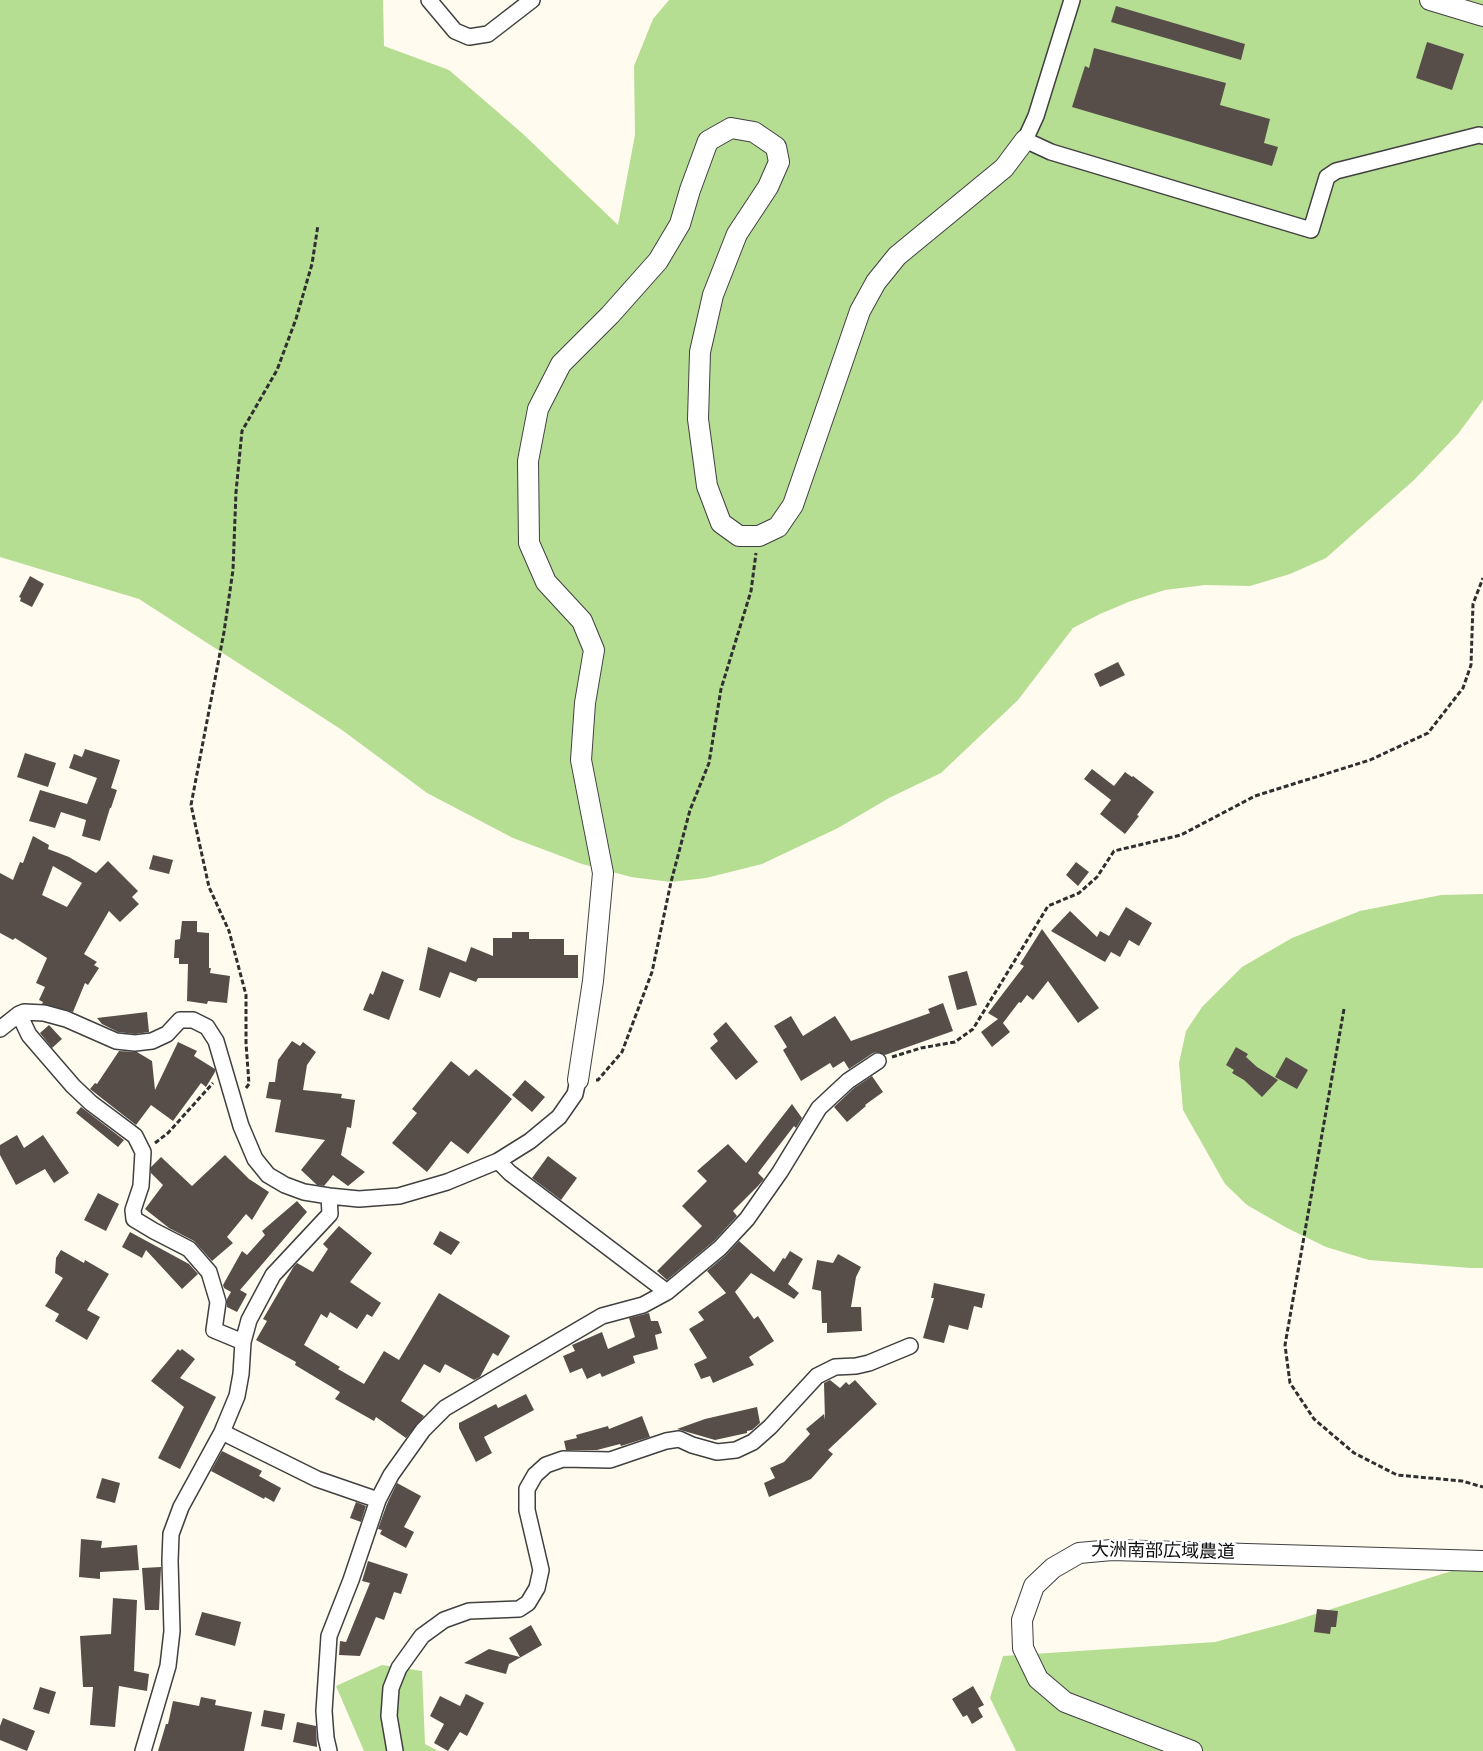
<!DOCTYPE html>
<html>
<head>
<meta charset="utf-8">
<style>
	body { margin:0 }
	canvas { display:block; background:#fffbee }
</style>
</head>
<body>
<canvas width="1483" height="1751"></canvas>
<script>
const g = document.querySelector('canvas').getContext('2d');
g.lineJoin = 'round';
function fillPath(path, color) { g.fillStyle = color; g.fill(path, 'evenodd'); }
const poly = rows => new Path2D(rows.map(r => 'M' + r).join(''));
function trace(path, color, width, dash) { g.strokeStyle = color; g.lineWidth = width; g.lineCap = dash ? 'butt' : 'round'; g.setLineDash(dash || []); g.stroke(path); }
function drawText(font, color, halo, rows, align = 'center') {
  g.font = font + ' Spectral,"Noto Sans JP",serif'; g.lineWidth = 5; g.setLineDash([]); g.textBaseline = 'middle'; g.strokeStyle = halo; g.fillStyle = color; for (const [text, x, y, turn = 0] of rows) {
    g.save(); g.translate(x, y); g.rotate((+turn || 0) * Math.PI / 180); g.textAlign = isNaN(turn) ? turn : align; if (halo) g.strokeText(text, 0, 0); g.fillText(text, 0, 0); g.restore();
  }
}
fillPath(poly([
	[0,0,383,0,384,46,449,70,522,133,618,225,635,135,634,66,653,19,669,0,1483,0,1483,400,1458,434,1414,480,1326,558,1290,574,1250,586,1205,585,1165,590,1131,601,1100,614,1073,628,1018,700,941,773,889,798,838,828,762,864,706,878,671,882,631,877,582,864,513,838,427,793,342,730,139,599,0,557],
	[1483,894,1483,1268,1470,1268,1369,1260,1326,1247,1287,1228,1247,1205,1225,1184,1183,1110,1179,1063,1186,1031,1202,1007,1242,967,1292,938,1360,911,1441,895],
	[1483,1561,1483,1751,1016,1751,990,1698,1003,1656,1215,1642,1287,1623],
	[382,1665,422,1671,425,1744,438,1751,364,1751,336,1686]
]), '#b6de93');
fillPath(poly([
	[1116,6,1245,44,1241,60,1111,22],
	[1427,42,1464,54,1452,90,1416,78],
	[1094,48,1226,83,1220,105,1270,119,1264,143,1278,147,1272,166,1072,107,1085,66,1089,68],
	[30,576,44,584,32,607,20,601,21,598,19,597],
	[1118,662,1125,675,1100,687,1094,674],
	[85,749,120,760,111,788,117,790,111,808,110,808,100,841,82,836,86,820,61,812,55,828,29,821,40,790,87,804,97,778,69,768,74,754,82,757],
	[25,753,56,763,48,787,17,777],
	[1092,769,1114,786,1125,772,1132,777,1133,776,1154,792,1137,815,1139,816,1125,834,1100,814,1111,800,1084,779],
	[33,836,49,845,48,849,69,857,96,873,108,861,138,891,132,897,139,904,120,922,109,911,84,954,97,962,94,965,99,968,88,985,85,983,73,1012,42,1004,43,1002,39,1000,45,987,36,983,47,958,15,938,13,940,0,933,0,873,13,880,20,862,23,863],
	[53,866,82,883,67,907,42,895],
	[153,855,173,860,169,874,149,869],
	[1076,862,1089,872,1078,886,1066,875],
	[1126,907,1152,923,1139,946,1129,940,1120,957,1111,952,1105,962,1051,931,1070,911,1097,937,1100,931,1109,936],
	[182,921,197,921,197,932,209,933,209,968,211,968,210,973,230,976,227,1003,208,1001,207,1004,187,1001,188,964,179,964,179,958,174,958,175,940,180,939],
	[1042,929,1099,1008,1078,1023,1048,981,1033,1000,1027,995,1021,1003,1019,1002,1003,1023,1010,1032,992,1047,981,1032,998,1019,988,1013,1024,966,1020,964],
	[512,932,529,932,529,939,564,939,564,955,578,955,578,978,478,978,476,982,450,972,440,998,419,990,428,947,466,962,471,947,493,956,493,938,512,938],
	[382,971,404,980,389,1020,363,1010,370,993,373,995],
	[967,971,977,1005,957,1010,948,976],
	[943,1003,953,1031,885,1055,878,1052,873,1053,849,1069,844,1061,833,1068,830,1063,801,1081,783,1050,787,1047,774,1026,791,1016,803,1036,835,1016,851,1041,930,1013,928,1009],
	[147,1012,149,1032,135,1034,118,1032,102,1024,97,1018],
	[726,1022,758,1062,736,1080,710,1048,718,1041,713,1034],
	[49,1025,62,1039,52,1048,40,1033],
	[292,1041,300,1046,303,1042,316,1052,307,1065,303,1090,342,1094,341,1098,355,1100,351,1128,347,1127,341,1155,365,1172,348,1186,333,1175,324,1186,317,1185,301,1170,325,1140,275,1132,281,1100,266,1098,269,1082,275,1082,278,1060],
	[178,1042,197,1051,194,1056,215,1069,215,1072,206,1087,201,1083,173,1121,151,1105,136,1125,90,1089,95,1083,97,1084,119,1051,137,1052,152,1061,155,1090],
	[1236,1047,1248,1054,1246,1057,1257,1067,1278,1080,1262,1097,1244,1080,1232,1073,1234,1070,1226,1065],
	[1286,1057,1308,1070,1297,1089,1275,1077],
	[451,1061,469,1076,476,1069,512,1099,468,1154,451,1141,427,1172,392,1143,417,1113,412,1109],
	[872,1076,883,1092,865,1105,866,1106,847,1122,834,1107,854,1088],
	[525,1080,545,1097,532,1112,512,1095],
	[792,1104,802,1118,796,1128,794,1126,758,1173,764,1179,758,1186,733,1211,737,1216,714,1241,667,1280,657,1271,702,1226,682,1206,707,1181,697,1171,728,1144,746,1163],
	[81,1107,124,1140,118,1147,76,1113],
	[17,1135,24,1148,43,1135,69,1173,54,1183,45,1169,16,1185,0,1155,0,1145],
	[225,1155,249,1179,269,1192,252,1220,246,1214,227,1237,233,1243,212,1261,194,1241,169,1228,145,1209,163,1185,151,1173,151,1167,161,1157,192,1186],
	[548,1156,577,1178,561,1200,532,1178],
	[98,1193,119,1204,106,1231,84,1220],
	[297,1201,307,1212,240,1290,247,1294,237,1312,227,1307,227,1299,231,1292,224,1288,223,1285,242,1251,247,1255,265,1235,262,1231],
	[339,1226,372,1253,350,1282,381,1303,372,1317,367,1314,357,1329,330,1312,327,1318,321,1314,304,1345,340,1367,338,1369,364,1384,384,1351,399,1360,439,1293,510,1336,498,1356,493,1353,480,1377,474,1380,445,1364,440,1373,424,1364,401,1401,424,1416,406,1438,376,1417,374,1421,335,1399,340,1392,295,1365,296,1362,256,1340,267,1321,263,1319,294,1266,297,1263,313,1272,328,1249,323,1244],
	[440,1231,460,1242,451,1255,433,1244],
	[130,1232,189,1264,198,1274,182,1289,146,1250,142,1258,122,1247],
	[739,1241,774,1272,783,1258,785,1259,790,1251,803,1259,788,1284,799,1293,794,1299,751,1273,735,1292,754,1319,758,1316,774,1341,749,1357,754,1365,713,1383,710,1376,701,1379,694,1364,707,1358,689,1329,704,1320,698,1312,726,1293,707,1271,726,1255],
	[61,1250,84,1263,85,1260,109,1274,87,1310,100,1317,87,1340,55,1321,59,1314,45,1306,63,1278,55,1273,56,1258],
	[838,1254,861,1267,856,1277,851,1307,861,1307,862,1331,827,1333,827,1323,822,1323,821,1291,812,1289,817,1260,833,1263],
	[934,1283,985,1294,982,1308,974,1306,968,1330,949,1325,944,1343,923,1338,934,1298,931,1298],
	[649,1313,651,1321,658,1321,662,1333,655,1335,658,1349,633,1356,635,1363,602,1377,600,1373,587,1379,582,1368,570,1373,563,1356,575,1351,572,1345,602,1332,608,1349,635,1337,629,1318],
	[178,1349,180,1351,182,1349,195,1359,180,1378,216,1397,180,1469,158,1458,184,1407,151,1381],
	[830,1380,840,1388,846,1382,849,1385,855,1380,877,1404,828,1450,833,1454,811,1479,769,1497,764,1483,775,1478,770,1468,784,1462,810,1434,806,1429,824,1414,825,1420,824,1383],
	[526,1394,534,1410,484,1437,492,1453,476,1462,459,1428,459,1423,496,1404,498,1408],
	[757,1407,760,1423,752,1430,747,1431,747,1433,715,1440,677,1429,705,1419],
	[642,1416,650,1437,621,1446,620,1444,597,1450,566,1450,564,1441,577,1438,576,1435,608,1426,609,1429],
	[222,1451,262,1471,259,1476,281,1488,274,1502,265,1497,264,1499,211,1471],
	[102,1478,120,1483,115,1503,96,1498],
	[397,1483,421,1496,404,1527,414,1532,406,1548,380,1534,382,1530,378,1529,387,1504],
	[356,1502,366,1506,361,1522,350,1518],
	[81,1539,102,1541,101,1548,137,1545,139,1570,100,1572,100,1579,79,1577],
	[368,1561,408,1574,401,1594,394,1592,384,1620,376,1617,360,1656,339,1655,340,1641,346,1642,370,1583,362,1581],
	[161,1567,159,1610,145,1610,142,1568],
	[113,1598,137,1600,134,1671,149,1674,147,1691,119,1686,115,1727,90,1725,93,1687,83,1687,80,1636,111,1634],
	[1317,1609,1338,1611,1336,1627,1331,1627,1330,1634,1314,1632],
	[202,1612,241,1622,235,1646,195,1635],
	[531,1625,542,1645,509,1664,506,1674,464,1663,489,1649,520,1657,509,1638],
	[973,1686,984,1705,978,1708,983,1717,972,1724,967,1715,963,1717,952,1699],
	[40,1687,56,1692,49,1714,33,1709],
	[466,1694,484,1703,467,1736,460,1732,448,1751,434,1743,444,1724,430,1716,440,1696,460,1706],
	[201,1697,216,1700,215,1705,252,1712,244,1751,158,1751,166,1724,168,1724,173,1701,199,1706],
	[264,1710,285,1714,282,1730,261,1726],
	[3,1718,35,1731,27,1751,0,1740,0,1726],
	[297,1722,316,1726,317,1747,293,1742]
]), '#574e49');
const minor = poly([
	[429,0,455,31,469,37,488,34,532,0],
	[1072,0,1036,116,1025,140,1051,152,1311,230,1327,177,1336,171,1479,135,1483,136],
	[19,1014,24,1012,44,1013,66,1019,116,1041,135,1043,152,1041,167,1034,180,1020,193,1020,207,1027,216,1041,241,1126,255,1159,268,1175,285,1185,304,1192,329,1196,359,1199,399,1196,447,1182,498,1161,510,1173,667,1292],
	[0,1029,19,1014,29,1035,73,1086,91,1103,135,1136,143,1152,141,1186,133,1210,134,1219,154,1231,189,1249,209,1272,218,1302,214,1330,243,1342],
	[498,1161,530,1141,559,1117,575,1094,578,1080],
	[222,1432,317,1479,378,1500],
	[143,1751,168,1666,172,1631,170,1561,171,1534,181,1507,222,1432,237,1396,241,1374,243,1342,249,1320,273,1275,330,1214,329,1196],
	[329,1751,326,1738,324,1711,329,1636,351,1580,378,1500,391,1475,423,1430,445,1408,602,1316,643,1305,667,1292,720,1248,747,1219,780,1172,819,1108,848,1081,878,1061],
	[395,1751,389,1716,391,1688,399,1668,422,1636,444,1620,469,1611,519,1609,528,1603,537,1588,541,1570,527,1510,527,1489,535,1475,546,1465,563,1459,610,1460,666,1441,679,1439,692,1445,717,1452,736,1450,753,1442,770,1427,817,1376,835,1367,856,1366,869,1363,910,1346]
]);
const tertiary = poly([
	[1430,0,1483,16],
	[578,1080,593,981,603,873,581,760,585,703,594,650,582,621,546,582,529,543,528,461,538,409,561,364,610,315,658,261,680,224,690,190,708,141,731,128,754,132,776,147,779,162,768,187,737,234,713,295,700,352,698,419,707,486,721,523,739,536,759,536,778,527,793,505,860,311,876,282,897,256,1004,168,1025,140],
	[1192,1751,1065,1702,1038,1679,1023,1648,1022,1620,1034,1586,1053,1568,1079,1553,1112,1550,1483,1561]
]);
trace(minor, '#404040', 18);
trace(tertiary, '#404040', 22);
trace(poly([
	[1344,1009,1285,1345,1290,1383,1314,1419,1354,1453,1397,1475,1462,1481,1483,1487],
	[892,1057,921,1048,955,1042,973,1029,1048,906,1079,893,1097,877,1114,851,1181,835,1255,796,1370,760,1428,733,1463,688,1471,665,1473,604,1483,578],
	[596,1080,598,1080,622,1052,652,972,671,882,690,810,709,763,721,689,751,591,756,553],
	[246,1088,249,1084,246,1043,246,995,229,931,209,887,191,805,224,632,233,570,236,492,242,431,277,370,296,319,312,264,318,225],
	[155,1143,168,1133,213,1083]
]), '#2f2f2f', 3, [5, 2.5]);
trace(minor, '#fff', 15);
trace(tertiary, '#fff', 20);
drawText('18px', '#0d0d0d', '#fff', [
	["大洲南部広域農道",1163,1553,1]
]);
</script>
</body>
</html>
